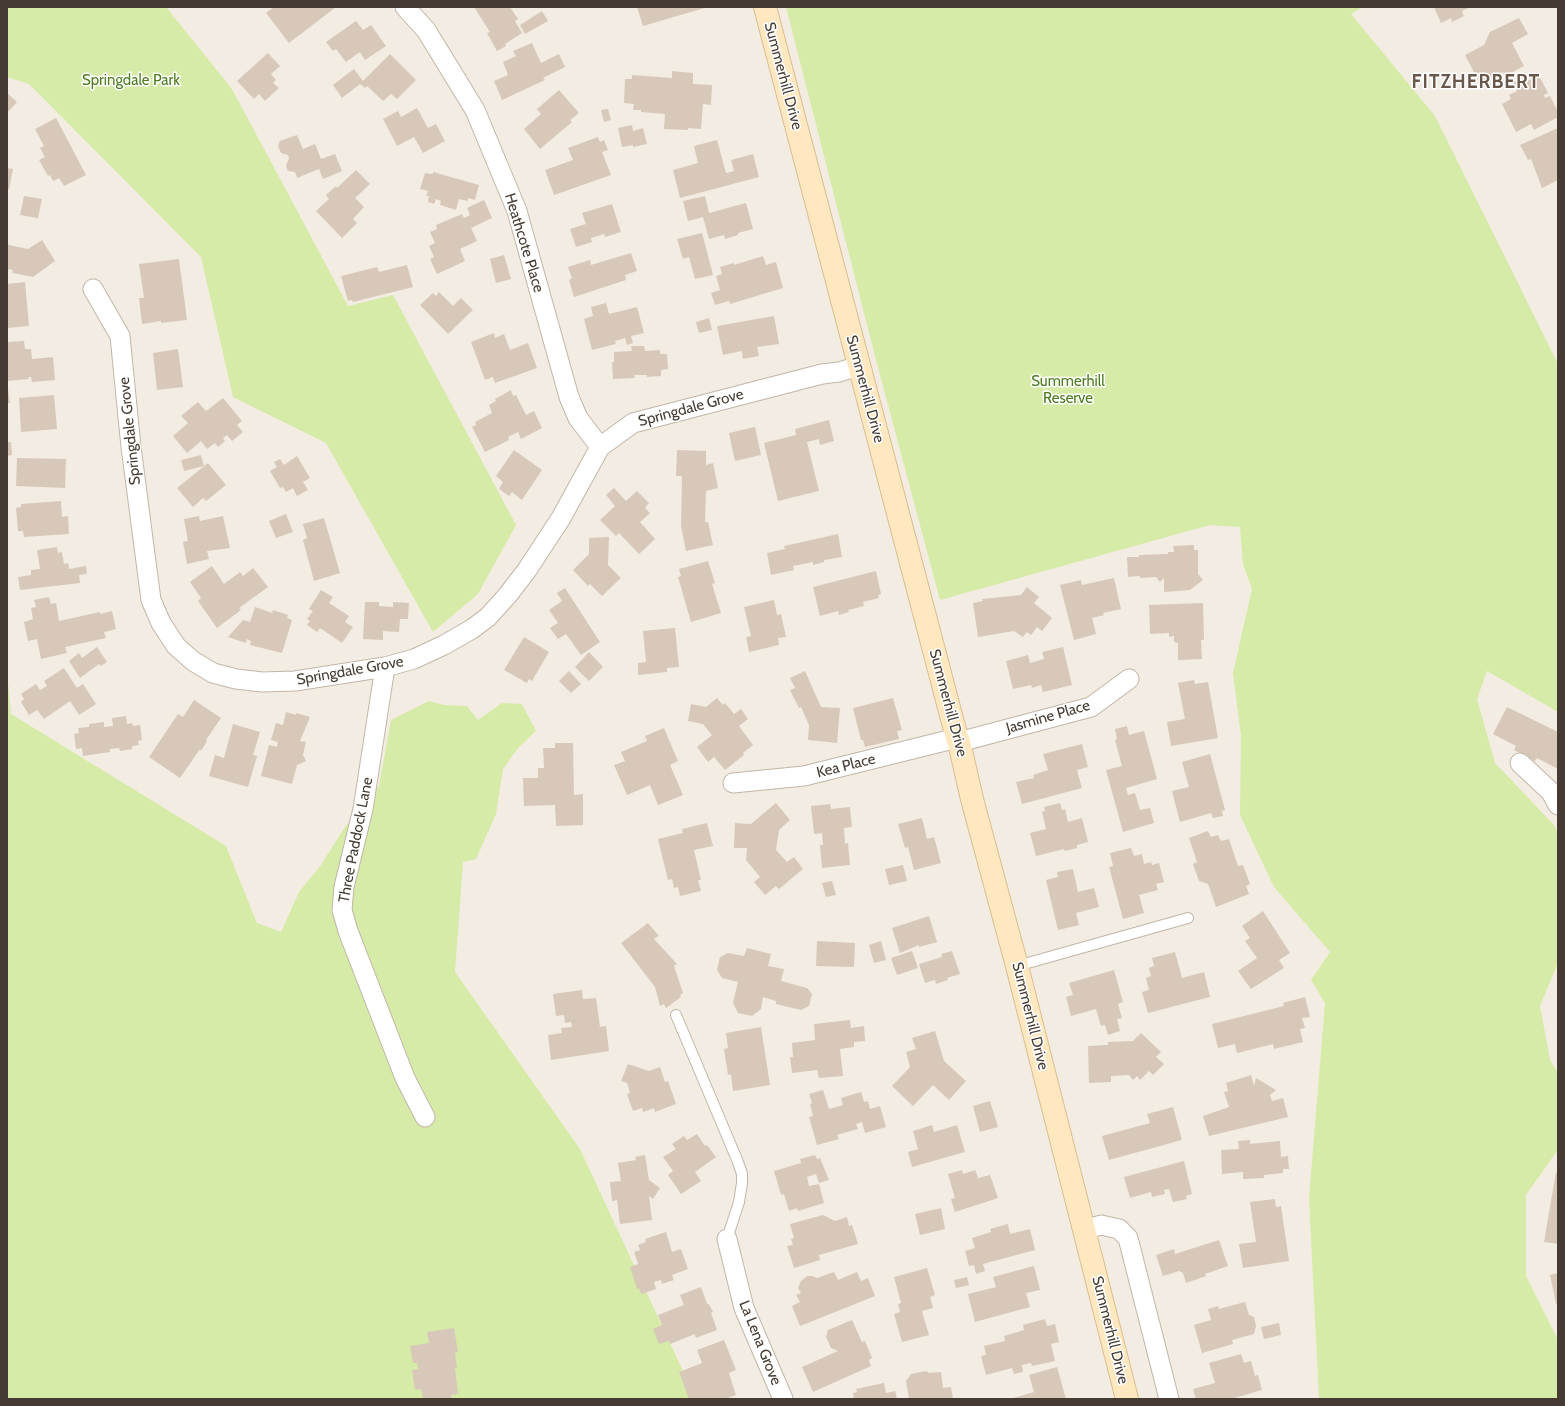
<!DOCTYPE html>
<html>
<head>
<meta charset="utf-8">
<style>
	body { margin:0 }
	#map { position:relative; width:1565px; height:1406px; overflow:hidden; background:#f3ece2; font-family:Cabin,sans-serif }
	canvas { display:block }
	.frame { position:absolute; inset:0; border:8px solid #453b32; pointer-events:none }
</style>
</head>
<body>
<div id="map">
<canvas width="1565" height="1406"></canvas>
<div class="frame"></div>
</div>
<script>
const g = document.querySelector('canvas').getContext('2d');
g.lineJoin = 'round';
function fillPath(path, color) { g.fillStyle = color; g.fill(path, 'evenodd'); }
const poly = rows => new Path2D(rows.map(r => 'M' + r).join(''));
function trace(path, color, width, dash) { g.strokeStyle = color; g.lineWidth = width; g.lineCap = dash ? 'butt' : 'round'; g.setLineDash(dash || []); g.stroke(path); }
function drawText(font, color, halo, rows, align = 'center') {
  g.font = font + ' Cabin,sans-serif'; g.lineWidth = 3; g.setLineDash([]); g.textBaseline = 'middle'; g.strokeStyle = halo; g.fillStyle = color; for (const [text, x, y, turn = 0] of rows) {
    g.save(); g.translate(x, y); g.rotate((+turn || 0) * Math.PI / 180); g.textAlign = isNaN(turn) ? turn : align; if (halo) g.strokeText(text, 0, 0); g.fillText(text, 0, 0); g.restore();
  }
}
fillPath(poly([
	[7,7,166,7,232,89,348,306,393,295,516,525,478,594,433,632,326,443,233,397,201,257,29,84,7,77],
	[786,7,1363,7,1351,14,1435,116,1558,364,1558,712,1487,671,1477,699,1495,763,1555,826,1558,834,1558,963,1540,1006,1550,1060,1558,1073,1558,1144,1557,1151,1526,1195,1526,1276,1558,1340,1558,1399,1319,1399,1309,1198,1325,1003,1311,980,1330,952,1274,887,1240,815,1241,736,1233,673,1252,589,1243,564,1240,527,1210,525,940,600,875,356],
	[7,671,11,714,226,846,257,923,281,932,299,892,321,865,345,827,379,786,391,720,429,701,444,705,467,706,478,720,502,703,522,704,536,731,518,748,503,769,496,814,476,859,463,862,455,972,580,1149,696,1399,7,1399]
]), '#d6eba7');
fillPath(poly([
	[274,7,336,7,289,43,266,13],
	[474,7,510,7,518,19,515,21,522,33,505,44,506,46,497,51,487,33,490,32],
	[637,7,708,7,643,26],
	[1434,7,1471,7,1462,11,1464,16,1452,22,1451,18,1441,23],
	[542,11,548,21,525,34,520,25],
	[1519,18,1528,34,1512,43,1524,66,1505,76,1503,72,1480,84,1465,55,1484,45,1490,32],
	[356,21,363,30,371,25,386,46,365,60,360,52,346,62,336,49,333,51,326,42],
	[532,43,541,63,559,54,565,67,543,78,545,80,502,100,494,81,508,75,503,62,516,56,513,51],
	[268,53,280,66,271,74,276,80,273,83,279,88,265,101,259,94,254,99,237,81],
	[390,54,416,80,397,99,391,94,383,101,367,86,365,88,360,84,342,98,333,85,354,69,363,81],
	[672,71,693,73,693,84,712,85,711,105,703,104,701,129,688,128,688,130,664,129,665,114,641,112,641,110,633,110,634,104,624,103,625,79,632,79,632,75,672,78],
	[1537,72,1548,93,1544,95,1545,98,1550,96,1558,112,1558,117,1534,130,1531,124,1516,132,1502,104,1511,99,1509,95,1517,91,1513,83,1524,78,1526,82,1531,79,1529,76],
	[559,90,579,113,570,120,572,122,540,149,524,129,541,114,537,109],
	[7,93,17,102,7,113],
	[417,108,428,128,436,124,445,141,423,153,414,137,397,146,383,119,398,111,401,117],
	[608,109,611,120,604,122,601,110],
	[56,118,86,175,64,186,59,178,53,181,50,175,48,176,39,160,45,157,40,148,44,146,35,129],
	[632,125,633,131,643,128,647,144,633,147,633,145,622,147,618,128],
	[1558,128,1558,180,1542,188,1531,159,1528,160,1520,145],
	[297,135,303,149,315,144,321,159,335,154,342,171,323,179,319,169,297,178,295,172,288,171,286,166,289,158,288,155,281,153,278,146,280,141],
	[598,137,600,142,604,140,608,150,602,152,611,175,554,195,545,170,573,160,568,148],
	[717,140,726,173,734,171,731,160,753,154,759,177,680,198,673,170,698,163,694,146],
	[7,168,13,169,9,189,7,189],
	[356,170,370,184,355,198,364,207,353,219,357,223,342,238,316,211,329,199,326,195,336,186,337,188],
	[433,172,479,185,475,200,468,198,468,201,459,199,456,210,440,205,441,201,436,199,434,204,428,202,429,196,426,196,428,191,420,189,425,173,433,174],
	[24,196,42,199,38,218,20,215],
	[705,196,709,213,746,203,753,229,738,233,738,235,725,239,724,235,709,239,703,217,688,221,683,201],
	[484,200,492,218,471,228,477,241,460,249,465,261,437,274,430,259,434,257,429,246,435,243,430,232,437,229,436,225,462,214,464,218,470,215,467,208],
	[612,204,621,232,605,237,604,234,591,238,592,242,576,247,570,229,586,224,582,213],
	[702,233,713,275,695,279,689,257,683,259,677,239],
	[42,240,55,261,33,277,12,273,13,270,7,269,7,243,9,245,28,249],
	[631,253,637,271,625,275,626,280,574,297,569,280,572,278,568,267,590,260,591,265],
	[504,255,511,279,496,283,490,259],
	[763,256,766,265,776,262,783,288,730,304,729,301,715,305,711,293,720,290,716,276,722,274,720,267,734,263,734,265],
	[179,259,187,320,161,323,161,321,142,324,139,298,144,298,139,264],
	[407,265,413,287,353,302,352,300,348,301,341,276,377,267,379,272],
	[25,282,29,326,7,328,7,284],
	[439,292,453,306,461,298,473,310,448,334,420,305,433,293,436,296],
	[606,303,609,314,637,307,644,333,631,336,633,343,627,345,625,338,615,341,616,344,592,350,584,319,593,316,591,307],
	[774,316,779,344,757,347,759,356,743,359,742,351,723,355,717,326],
	[709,318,712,330,699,333,696,322],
	[494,333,495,338,504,334,510,350,528,343,537,368,495,383,493,377,485,380,471,342],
	[24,341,25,349,31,349,32,359,53,357,55,380,32,382,31,377,28,377,29,379,7,381,7,342],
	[631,346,644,346,645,351,660,350,660,354,667,354,668,369,661,370,661,376,647,377,647,375,634,375,635,378,613,379,612,362,614,362,614,352,632,351],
	[178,349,183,387,157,390,153,353],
	[7,389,8,389,10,403,7,403],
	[511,390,513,396,516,395,526,415,534,411,542,428,521,439,518,432,508,437,509,440,485,452,472,427,476,425,475,422,492,413,489,405,496,401,495,399],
	[54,395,57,429,21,432,19,398],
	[223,398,242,421,237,425,243,432,232,441,227,435,223,438,225,441,218,447,215,443,207,449,201,441,187,453,173,436,188,423,181,416,198,402,206,411],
	[829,420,834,441,820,445,819,439,807,442,819,491,778,501,764,443,796,435,795,429],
	[755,427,761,455,735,461,729,433],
	[7,442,11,442,12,455,7,456],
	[514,450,542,470,522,500,512,492,509,496,499,489,503,482,496,476],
	[677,450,706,451,706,465,713,463,718,488,706,491,705,522,708,522,713,545,686,551,681,526,682,476,676,476],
	[201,455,204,466,184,471,181,460],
	[297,456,310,478,303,482,308,490,297,496,293,488,286,492,283,487,280,488,270,471,277,467,274,462,280,459,284,465],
	[17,458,66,459,65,488,16,486],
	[208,463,226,485,206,501,203,498,193,507,177,488],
	[614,488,626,501,637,491,649,503,645,508,650,513,640,522,655,539,639,554,619,533,616,536,600,520,615,506,606,495],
	[61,501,62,517,68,516,69,534,24,537,23,531,18,531,16,508,21,507,21,504],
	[286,514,293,532,276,538,269,521],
	[199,516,200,521,223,516,230,548,207,551,209,559,187,564,183,542,188,541,184,519],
	[324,518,340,573,314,581,303,540,307,538,303,524],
	[838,534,842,557,824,560,824,562,813,565,813,562,793,566,794,570,771,575,767,553,785,549,784,546],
	[609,537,608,565,621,578,602,596,590,584,588,586,573,570,589,554,589,538],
	[1194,545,1194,550,1198,550,1198,574,1203,580,1190,590,1164,592,1164,578,1160,582,1156,577,1140,578,1140,576,1128,577,1127,557,1139,557,1139,555,1168,554,1168,552,1174,552,1173,546],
	[57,547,58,553,62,552,64,564,68,563,69,569,86,566,87,574,79,575,80,583,20,590,18,577,31,575,31,570,40,569,37,550],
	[708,561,715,583,712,584,721,613,691,622,678,577,681,576,679,569],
	[212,566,224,584,240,572,243,576,253,568,268,587,239,608,241,610,217,628,198,601,201,598,190,582],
	[876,571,881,594,878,595,879,598,863,602,864,606,848,610,849,612,839,615,838,611,820,616,813,587],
	[1114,578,1121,609,1103,613,1104,615,1092,618,1096,634,1074,640,1060,585,1081,580,1082,585],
	[1027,587,1039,597,1034,603,1052,618,1042,631,1037,627,1031,635,1027,632,1023,637,1014,631,978,637,973,603,983,601,982,599,1021,595],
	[565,588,600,642,581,655,566,634,558,639,550,628,558,623,549,610,562,601,557,593],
	[321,590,333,597,329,603,349,616,345,622,353,627,342,643,320,628,317,632,307,625,310,621,307,619,313,611,309,609],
	[49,597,51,604,56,603,59,621,100,612,100,614,112,611,116,629,104,632,106,638,65,647,67,653,41,659,37,639,28,641,24,622,33,619,31,608,36,607,34,600],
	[774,600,777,615,781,614,786,637,778,638,779,645,749,652,746,637,751,636,744,607],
	[365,602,379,602,379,606,393,607,393,602,409,603,408,619,400,619,399,632,383,631,383,640,363,639],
	[1203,603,1204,640,1201,640,1202,659,1178,660,1178,643,1174,642,1174,636,1169,637,1169,633,1150,634,1149,605],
	[255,607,272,613,273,610,288,615,287,618,292,620,282,653,250,645,251,641,247,639,246,643,228,637,243,620,250,622],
	[675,628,679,667,667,668,667,672,638,675,638,663,646,662,643,631],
	[524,637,549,652,532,681,529,679,527,683,504,670],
	[97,647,107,662,101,666,99,664,80,678,69,661,79,653,82,658],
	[1063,647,1072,685,1043,692,1041,685,1032,688,1031,685,1013,689,1006,661,1028,655,1030,663,1044,659,1042,652],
	[589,652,603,667,589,681,575,667],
	[64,668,77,688,83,684,96,704,79,715,70,701,44,719,37,710,29,715,21,702,24,699,21,694,36,684,40,690,47,686,44,681],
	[569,671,581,684,571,693,559,681],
	[805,671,821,707,840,708,837,743,808,740,809,725,801,707,799,708,790,690,795,688,790,678],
	[1194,680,1195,684,1208,682,1218,738,1171,746,1167,722,1185,719,1178,683],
	[717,698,723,705,725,703,734,714,741,709,748,719,739,726,753,745,743,753,744,755,725,770,714,757,708,762,697,747,712,735,703,724,688,721,691,704,706,707],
	[893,698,902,730,897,731,899,739,865,747,863,740,861,740,853,708],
	[194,700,221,718,206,740,207,741,201,751,200,749,180,778,149,757,178,714,183,717],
	[1507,707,1558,732,1558,769,1537,758,1535,761,1514,750,1516,746,1493,734],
	[286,712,296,715,296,713,310,717,300,741,306,742,303,755,306,761,297,765,292,784,261,776,269,745,277,747,278,742,271,740,276,723,283,725],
	[126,716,127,724,132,723,133,726,140,725,142,740,138,741,139,745,132,746,132,749,120,751,119,748,110,749,110,752,83,756,82,748,76,749,74,734,79,733,78,728,89,727,89,724,104,722,104,727,113,726,112,718],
	[233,724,260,732,253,755,257,756,248,787,209,776,215,755,224,758],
	[1127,726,1129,735,1144,731,1157,779,1126,788,1128,795,1135,793,1140,810,1150,808,1154,823,1123,832,1106,770,1122,766,1115,740,1117,739,1115,729],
	[664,728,678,761,670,765,683,795,658,805,650,785,627,795,614,765,625,761,621,752,647,741,645,736],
	[555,743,573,743,574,795,583,794,583,825,556,826,555,805,524,806,523,778,538,778,538,768,544,768,543,748,555,748],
	[1082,744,1088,767,1077,770,1082,788,1022,804,1016,782,1034,778,1033,775,1048,770,1043,754],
	[1210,754,1225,810,1222,811,1223,816,1213,818,1211,813,1180,822,1172,791,1189,787,1182,762],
	[776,803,790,820,779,830,776,850,787,862,794,857,803,869,779,889,776,886,765,895,754,882,760,877,746,860,747,848,734,848,735,823,751,824],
	[1060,803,1062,810,1065,809,1068,822,1082,818,1088,842,1077,845,1077,848,1065,851,1064,849,1036,856,1030,833,1046,829,1042,812,1045,811,1044,807],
	[830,804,831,809,850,807,852,827,844,828,845,844,848,843,850,865,822,868,820,845,823,845,822,833,814,834,811,806],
	[922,818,927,839,934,837,941,863,914,870,908,847,905,848,898,824],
	[707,823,713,846,694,850,701,880,698,880,701,891,680,896,678,887,674,888,672,879,668,880,658,839,683,833,682,829],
	[1208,831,1211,837,1218,835,1221,841,1229,839,1238,866,1243,865,1250,884,1246,886,1249,894,1216,907,1208,884,1199,881,1193,864,1197,862,1189,838],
	[1131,848,1134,856,1142,854,1144,864,1151,862,1152,865,1159,863,1164,882,1156,884,1158,890,1139,895,1144,913,1123,919,1109,867,1113,866,1110,853],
	[903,865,907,881,889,885,885,869],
	[1073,869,1078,892,1094,888,1099,907,1076,913,1079,925,1058,930,1046,880,1058,877,1057,872],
	[832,881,836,895,826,897,822,883],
	[1263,911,1290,953,1279,960,1284,968,1251,989,1238,971,1257,958,1245,941,1250,938,1242,926],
	[929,916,937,942,919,947,919,945,900,953,892,928],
	[648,923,659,936,654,939,677,964,674,966,683,993,680,995,681,997,666,1008,664,1004,660,1006,655,987,621,943],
	[817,941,855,943,854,967,816,966],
	[881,941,886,960,874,963,869,945],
	[747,948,771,954,768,966,784,969,781,981,807,988,812,994,809,1006,801,1010,776,1004,776,1001,763,997,761,1009,752,1016,738,1013,733,1003,738,982,722,978,717,970,720,957,728,953,744,956],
	[912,951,918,968,897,975,891,958],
	[952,951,960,974,947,978,948,980,936,984,935,980,925,983,919,964,942,957,941,954],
	[1175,952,1182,978,1204,972,1210,997,1148,1013,1142,992,1149,990,1146,978,1151,976,1149,968,1154,966,1152,958],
	[1114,970,1123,1002,1118,1004,1122,1018,1117,1019,1120,1031,1108,1035,1105,1025,1101,1026,1096,1009,1071,1016,1066,997,1073,995,1069,983],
	[582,990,583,999,596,998,600,1027,606,1026,609,1051,551,1060,548,1035,562,1033,561,1028,572,1027,571,1022,565,1023,564,1015,556,1016,553,994],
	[1305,997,1310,1017,1302,1018,1305,1028,1300,1029,1303,1042,1274,1049,1273,1044,1237,1053,1235,1044,1218,1048,1212,1024,1284,1006,1283,1003],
	[850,1020,851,1028,864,1026,865,1041,854,1042,854,1047,840,1049,843,1076,819,1078,817,1070,792,1073,790,1057,793,1057,792,1043,815,1040,814,1024],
	[761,1027,770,1085,733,1091,731,1074,728,1075,724,1049,728,1048,726,1033],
	[935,1031,944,1061,966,1081,949,1100,933,1085,913,1106,892,1086,910,1067,906,1052,916,1049,912,1038],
	[1141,1033,1161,1052,1156,1057,1164,1064,1153,1075,1149,1071,1140,1080,1137,1076,1133,1080,1129,1075,1111,1076,1111,1082,1089,1083,1088,1046,1108,1045,1108,1042,1133,1041],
	[628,1064,649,1071,660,1067,665,1082,668,1081,676,1104,655,1112,654,1108,643,1112,642,1108,633,1111,627,1094,630,1093,627,1083,621,1081],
	[1251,1075,1254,1086,1256,1078,1276,1090,1270,1095,1272,1101,1283,1098,1288,1117,1209,1136,1203,1116,1229,1107,1224,1092,1228,1091,1226,1083],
	[823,1090,829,1109,843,1105,841,1098,861,1092,864,1102,868,1101,870,1109,880,1106,886,1127,865,1133,862,1122,856,1124,858,1129,837,1135,839,1139,817,1145,809,1117,813,1116,810,1104,812,1103,809,1094],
	[990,1101,998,1127,980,1132,973,1106],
	[1173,1107,1182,1140,1109,1160,1102,1136,1150,1123,1147,1114],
	[932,1125,934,1132,957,1125,965,1152,912,1167,908,1152,918,1149,913,1131],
	[697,1134,705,1146,707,1145,716,1157,695,1172,701,1181,681,1194,668,1175,673,1171,663,1157,676,1149,672,1144,684,1136,687,1140],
	[1250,1140,1250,1144,1280,1141,1281,1157,1288,1156,1289,1169,1283,1169,1283,1173,1264,1175,1264,1178,1243,1179,1243,1172,1222,1174,1221,1150,1239,1149,1238,1141],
	[645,1155,649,1180,660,1188,653,1199,649,1196,652,1220,620,1224,617,1200,612,1201,610,1182,621,1181,618,1163,636,1160,635,1157],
	[815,1155,817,1159,820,1158,829,1180,819,1183,816,1174,807,1177,809,1186,819,1184,824,1203,798,1211,797,1208,789,1211,784,1194,781,1195,774,1171,801,1163,800,1159],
	[1184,1161,1192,1194,1186,1196,1187,1199,1173,1202,1169,1189,1164,1190,1165,1194,1152,1197,1151,1192,1130,1198,1124,1177],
	[962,1170,963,1174,975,1170,978,1178,990,1175,998,1198,955,1212,951,1199,955,1198,948,1174],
	[1556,1172,1558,1173,1558,1244,1544,1242],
	[1275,1199,1276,1207,1281,1206,1289,1261,1243,1268,1239,1244,1256,1242,1250,1202],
	[941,1208,945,1229,920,1235,915,1214],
	[823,1215,835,1221,847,1217,849,1226,852,1225,858,1244,819,1255,820,1260,794,1268,787,1246,793,1245,791,1239,794,1238,790,1224],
	[1008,1224,1010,1234,1030,1229,1035,1250,983,1264,985,1271,976,1274,974,1265,969,1266,965,1251,975,1248,972,1238,991,1232,990,1229],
	[666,1232,672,1252,681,1249,688,1269,672,1275,674,1280,662,1284,661,1280,654,1282,656,1289,641,1294,639,1288,637,1289,630,1267,638,1264,634,1252,640,1250,638,1245,646,1242,645,1239],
	[1219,1240,1228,1266,1205,1274,1206,1276,1186,1283,1183,1273,1179,1271,1163,1276,1156,1255,1174,1249,1175,1254],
	[1034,1266,1040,1290,1026,1293,1030,1307,975,1322,968,1294,996,1287,993,1277],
	[927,1268,935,1295,930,1297,933,1308,922,1311,929,1335,902,1342,894,1314,900,1312,898,1304,901,1303,894,1277],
	[834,1272,838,1280,857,1272,861,1281,868,1278,875,1296,800,1326,792,1306,800,1302,796,1295,801,1293,798,1288,801,1281,807,1276,812,1276,817,1278],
	[1558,1273,1558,1303,1556,1304,1550,1275],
	[967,1277,969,1285,956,1288,954,1280],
	[701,1287,707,1304,709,1304,713,1312,711,1313,717,1330,696,1338,695,1334,670,1344,669,1341,659,1344,653,1329,662,1325,658,1315,684,1305,680,1295],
	[1245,1302,1249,1315,1254,1317,1256,1326,1254,1334,1232,1340,1233,1344,1202,1353,1194,1325,1211,1320,1208,1309,1218,1306,1219,1309],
	[1045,1319,1047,1326,1055,1324,1059,1342,1051,1344,1055,1361,1032,1366,1031,1363,1022,1365,1023,1372,1014,1374,1012,1368,986,1375,981,1356,986,1355,984,1346,1005,1341,1004,1336,1024,1330,1023,1325],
	[852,1320,862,1342,865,1341,872,1358,869,1360,871,1366,813,1392,802,1367,838,1351,831,1348,826,1337,828,1330],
	[1279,1323,1281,1335,1264,1339,1261,1327],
	[454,1328,458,1352,455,1353,457,1367,455,1368,458,1394,451,1395,452,1399,423,1399,421,1389,415,1390,412,1370,418,1369,417,1363,413,1363,410,1346,429,1343,427,1332],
	[724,1340,736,1370,729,1373,736,1395,725,1399,689,1399,679,1372,702,1363,697,1350],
	[1241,1354,1244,1363,1251,1361,1255,1376,1258,1375,1262,1390,1231,1399,1196,1399,1193,1389,1215,1383,1209,1363],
	[1057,1367,1066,1399,1010,1399,1034,1392,1029,1375],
	[926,1371,929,1373,941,1372,943,1388,951,1387,953,1399,909,1399,906,1381,911,1374],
	[884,1383,886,1393,895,1391,897,1399,854,1399,853,1393,857,1392,856,1389]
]), '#d8c8ba');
const service = poly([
	[1017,966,1188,918],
	[676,1015,738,1162,742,1174,742,1183,739,1202,727,1239]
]);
const minor = poly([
	[405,7,426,30,475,110,517,211,569,397,578,418,600,447],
	[93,289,120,336,131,447,151,600,161,623,176,646,193,661,213,673,236,679,262,682,295,681,385,667,414,659,444,645,472,629,488,617,507,596,527,570,561,518,600,447,633,423,822,374,839,372,859,366],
	[385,667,363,809,344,887,342,910,348,931,405,1078,425,1117],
	[959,742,1091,707,1129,679],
	[1520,763,1551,792,1558,805],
	[733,783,804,776,957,738],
	[1084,1230,1101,1225,1119,1229,1128,1238,1169,1399],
	[727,1239,744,1308,783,1399]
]);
const secondary = poly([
	[765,7,957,738,959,742,972,799,1017,966,1127,1399]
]);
trace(service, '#c2b5a7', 12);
trace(minor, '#c2b5a7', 21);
trace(secondary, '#dabd90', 24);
trace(service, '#fff', 10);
trace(minor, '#fff', 19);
trace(secondary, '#ffe8c0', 22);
drawText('15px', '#453b32', '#fff', [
	["Summerhill Drive",783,76,75],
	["Heathcote Place",524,243,73],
	["Summerhill Drive",865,389,75],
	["Springdale Grove",691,408,-15],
	["Springdale Grove",130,431,-96],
	["Springdale Grove",350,671,-10],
	["Summerhill Drive",948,703,75],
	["Jasmine Place",1048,717,-16],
	["Kea Place",846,766,-14],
	["Three Paddock Lane",356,840,-79],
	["Summerhill Drive",1030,1016,76],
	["Summerhill Drive",1110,1330,76],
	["La Lena Grove",760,1343,68]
]);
drawText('15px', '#4f7b21', '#fff', [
	["Springdale Park",131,81],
	["Summerhill",1068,382],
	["Reserve",1068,399]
]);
g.letterSpacing = '1px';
drawText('bold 19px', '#695849', '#fff', [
	["FITZHERBERT",1476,82]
]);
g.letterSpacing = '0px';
</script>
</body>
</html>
